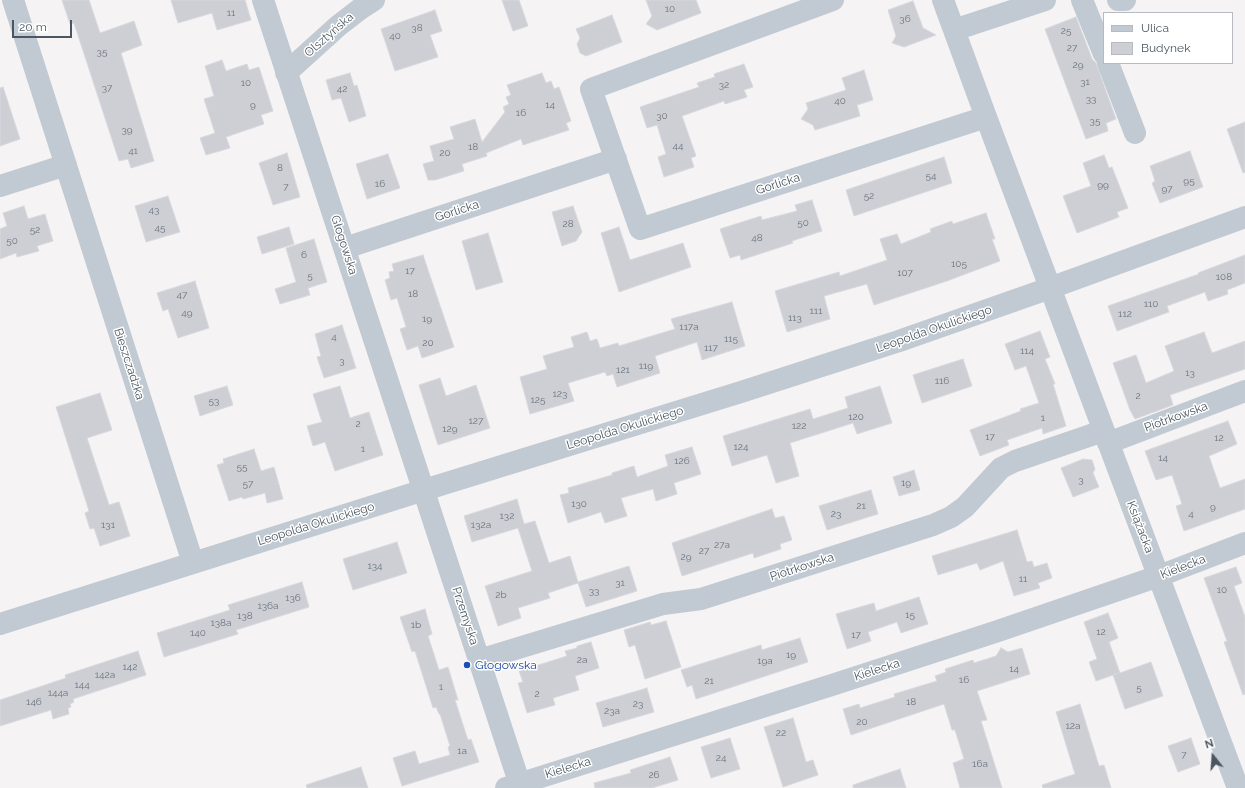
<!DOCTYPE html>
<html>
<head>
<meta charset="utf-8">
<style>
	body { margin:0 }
	#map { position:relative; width:1245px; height:788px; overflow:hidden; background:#f5f3f3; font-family:Raleway,sans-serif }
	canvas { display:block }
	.legend { position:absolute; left:1103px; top:12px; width:130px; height:52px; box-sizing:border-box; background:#fff; border:1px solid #b7bbc0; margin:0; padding:5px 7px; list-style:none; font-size:12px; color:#4a5661 }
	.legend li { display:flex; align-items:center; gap:8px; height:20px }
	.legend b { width:20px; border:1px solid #b7bbc0 }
	.north { position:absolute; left:1193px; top:736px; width:40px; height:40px; -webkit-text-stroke:3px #fff; paint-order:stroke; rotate:343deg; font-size:11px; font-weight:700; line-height:16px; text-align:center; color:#4a5661 }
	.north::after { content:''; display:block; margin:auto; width:14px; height:18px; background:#4a5661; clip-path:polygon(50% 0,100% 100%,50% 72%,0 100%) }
	.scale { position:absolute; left:12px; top:20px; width:60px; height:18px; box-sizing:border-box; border:2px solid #4a5661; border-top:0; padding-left:5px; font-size:12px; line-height:14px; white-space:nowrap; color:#4a5661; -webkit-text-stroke:3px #fff; paint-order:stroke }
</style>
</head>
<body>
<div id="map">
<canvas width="1245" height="788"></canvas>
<ul class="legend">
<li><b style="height:5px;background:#c1cad2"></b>Ulica</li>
<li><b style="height:11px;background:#cdcfd5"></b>Budynek</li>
</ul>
<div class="north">N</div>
<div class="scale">20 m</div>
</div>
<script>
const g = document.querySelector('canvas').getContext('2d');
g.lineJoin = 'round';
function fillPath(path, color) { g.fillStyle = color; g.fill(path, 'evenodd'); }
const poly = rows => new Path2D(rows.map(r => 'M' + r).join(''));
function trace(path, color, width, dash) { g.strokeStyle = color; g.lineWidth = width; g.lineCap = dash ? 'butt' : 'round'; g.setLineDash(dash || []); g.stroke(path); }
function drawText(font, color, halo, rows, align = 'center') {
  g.font = font + ' Raleway,sans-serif'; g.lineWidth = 3; g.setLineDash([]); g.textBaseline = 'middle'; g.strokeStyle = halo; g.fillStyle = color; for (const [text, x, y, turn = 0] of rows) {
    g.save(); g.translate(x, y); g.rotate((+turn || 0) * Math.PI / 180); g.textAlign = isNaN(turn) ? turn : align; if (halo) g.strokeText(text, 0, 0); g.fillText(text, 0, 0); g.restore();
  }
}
const building = poly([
	[62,0,89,0,100,33,134,21,142,45,121,53,154,161,131,168,128,159,119,161,74,23,70,24,62,0],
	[171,0,245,0,251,20,217,30,212,13,178,23,171,0],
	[502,0,519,0,528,26,513,31,502,0],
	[646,0,696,0,701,13,657,30,646,24,652,16,646,0],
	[913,1,923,28,936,35,904,47,892,43,896,36,888,10,913,1],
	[435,10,442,31,430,35,438,57,395,71,381,29,435,10],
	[612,15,622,42,586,56,580,53,577,44,580,38,576,29,612,15],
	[1076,17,1092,59,1096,63,1116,119,1106,123,1108,131,1086,139,1045,29,1076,17],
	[222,60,226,71,247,64,249,70,259,67,273,111,261,115,264,124,226,137,230,148,206,155,200,138,215,133,204,99,214,96,205,66,222,60],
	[744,64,753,87,744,90,747,97,725,104,724,101,682,116,696,156,691,158,694,167,664,177,658,157,666,154,657,125,647,128,640,107,699,87,697,83,715,77,714,74,744,64],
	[864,70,873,100,857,105,860,116,815,130,813,125,801,119,808,109,806,103,846,90,842,78,864,70],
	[350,73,354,86,357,85,366,116,349,122,341,98,332,100,326,80,350,73],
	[542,73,546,83,551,81,554,89,559,87,571,121,566,123,569,130,523,145,521,139,486,153,487,156,462,164,464,171,435,180,428,180,423,164,434,161,430,146,454,139,450,127,475,119,482,142,505,112,503,107,509,104,506,97,511,95,507,85,542,73],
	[3,87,20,139,0,146,0,88,3,87],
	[1245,122,1245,172,1243,173,1227,129,1245,122],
	[1190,151,1203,187,1160,203,1152,183,1155,181,1150,166,1190,151],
	[287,153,300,197,273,205,259,163,287,153],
	[388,154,400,188,367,199,356,164,388,154],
	[1104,155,1109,168,1112,167,1128,208,1117,212,1119,217,1077,233,1063,196,1091,186,1083,163,1104,155],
	[944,157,952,183,854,216,846,190,944,157],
	[168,196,180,232,146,242,135,206,168,196],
	[812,200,822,231,792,241,793,243,741,260,740,255,730,258,720,229,761,216,762,220,797,211,795,205,812,200],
	[24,206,28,219,45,214,53,241,37,246,39,251,17,257,16,253,0,259,0,229,7,226,3,213,24,206],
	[573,206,582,232,576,241,562,246,552,212,573,206],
	[986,213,995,239,992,239,1000,261,947,281,874,305,867,284,824,296,830,319,787,332,775,291,839,272,840,276,887,260,880,239,897,234,901,244,931,232,930,229,952,221,953,224,986,213],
	[289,227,294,244,262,254,257,237,289,227],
	[619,227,630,260,683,243,691,267,619,292,601,233,619,227],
	[488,233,503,282,476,290,462,241,488,233],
	[314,239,327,282,308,288,310,295,280,304,275,289,296,282,286,248,314,239],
	[423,255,454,347,422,358,418,346,407,350,400,329,406,327,397,298,391,300,385,280,390,278,389,272,394,271,392,264,423,255],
	[1245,255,1245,283,1227,290,1228,294,1208,301,1205,292,1167,306,1169,312,1117,331,1108,306,1199,274,1198,273,1245,255],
	[195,281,209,328,178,338,168,309,163,311,157,293,195,281],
	[732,302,745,346,702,360,697,342,655,356,660,373,617,387,613,374,607,376,605,372,568,383,574,401,530,414,520,377,547,369,543,356,574,347,571,337,587,332,590,341,597,339,600,348,618,343,619,346,675,329,671,319,732,302],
	[342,325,356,368,324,378,317,357,321,356,315,334,342,325],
	[1040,331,1050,357,1045,359,1055,384,1053,384,1066,426,1043,434,1042,428,1007,440,1009,445,980,456,970,430,1021,411,1020,409,1039,403,1026,366,1015,370,1005,344,1040,331],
	[1204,332,1212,353,1245,341,1245,369,1170,395,1173,405,1135,419,1130,410,1113,363,1136,355,1146,383,1174,371,1165,346,1204,332],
	[963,359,972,386,922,403,913,375,963,359],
	[440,378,446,396,476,385,490,428,438,445,419,385,440,378],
	[227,386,233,405,200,416,194,396,227,386],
	[340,386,350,418,369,412,383,455,335,471,325,442,313,446,307,426,322,422,313,394,340,386],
	[880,386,892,423,857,434,853,423,790,443,799,476,776,483,767,455,732,466,723,436,810,409,813,419,848,408,845,397,880,386],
	[100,393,112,430,87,438,109,505,119,502,130,536,100,546,94,528,90,529,85,513,89,511,56,407,100,393],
	[1228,421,1237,444,1209,456,1220,488,1245,479,1245,509,1184,531,1176,506,1182,504,1172,475,1156,480,1145,451,1228,421],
	[692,447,701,474,674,483,677,494,656,501,653,489,621,498,627,516,605,523,601,512,568,523,560,495,569,493,568,488,612,475,612,473,634,466,637,477,668,466,665,455,692,447],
	[254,449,261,471,274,467,283,499,267,503,265,493,243,499,242,497,229,501,217,465,224,463,223,459,254,449],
	[1083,459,1092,460,1095,469,1093,473,1099,487,1073,497,1061,468,1083,459],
	[914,470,920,490,899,496,893,477,914,470],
	[871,490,878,514,827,530,819,506,871,490],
	[517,499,524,524,535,521,549,563,570,556,578,582,629,566,637,591,586,607,578,583,548,593,550,598,518,608,521,618,498,626,485,586,532,571,518,528,472,542,464,516,517,499],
	[772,509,775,518,784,516,792,540,780,544,781,549,754,558,753,553,682,576,672,543,772,509],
	[1017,530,1027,562,1032,561,1034,567,1047,563,1052,578,1038,583,1040,588,1014,596,1003,561,980,570,977,563,938,575,932,556,1017,530],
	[397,542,407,573,353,590,343,559,397,542],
	[1236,567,1242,583,1234,586,1245,617,1245,694,1243,695,1224,642,1227,641,1204,578,1236,567],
	[302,582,309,607,236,630,238,634,164,657,157,633,230,610,228,605,302,582],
	[919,597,928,624,901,633,897,622,868,632,871,641,847,649,836,614,874,603,876,611,919,597],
	[425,609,432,634,428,636,439,670,448,667,458,700,455,700,466,734,468,740,471,739,479,762,402,786,393,758,415,751,419,764,450,755,448,747,450,746,440,714,439,714,436,707,433,708,415,651,412,652,400,617,425,609],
	[1108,613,1118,638,1109,642,1120,673,1151,662,1163,696,1125,709,1113,675,1119,673,1096,681,1089,662,1097,659,1084,622,1108,613],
	[666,621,681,667,645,679,635,645,629,647,624,630,650,622,651,625,666,621],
	[800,638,808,662,696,699,692,685,687,687,681,670,761,645,762,650,800,638],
	[591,642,599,668,575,676,579,690,553,698,555,705,527,713,518,683,523,682,519,671,567,656,565,651,577,648,577,646,591,642],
	[1001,648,1008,652,1022,648,1030,674,977,691,987,720,981,721,1002,788,960,788,953,763,964,759,955,730,952,730,944,704,851,735,843,709,859,704,860,708,895,697,894,694,937,681,935,676,946,672,945,669,973,660,974,663,996,656,1001,648],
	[138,651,146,675,73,699,74,702,70,704,71,707,68,708,69,714,53,719,51,710,0,726,0,700,66,678,65,675,138,651],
	[647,688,654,712,603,727,596,703,647,688],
	[1080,704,1099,766,1104,765,1111,788,1043,788,1042,785,1075,774,1056,712,1080,704],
	[793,718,806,762,813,760,818,775,783,787,764,727,793,718],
	[730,738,740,769,711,778,701,747,730,738],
	[1191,738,1200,764,1178,772,1168,746,1191,738],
	[670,757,678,780,652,788,595,788,594,783,631,773,630,770,670,757],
	[361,767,368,788,307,788,306,785,361,767],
	[900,769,906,788,853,788,853,785,900,769]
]);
fillPath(building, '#cdcfd5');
trace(building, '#d7d9de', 1);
trace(poly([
	[13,0,193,563],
	[263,0,521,788],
	[833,0,591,89,640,229,986,117],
	[943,0,986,117,1238,788],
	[1082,0,1104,54],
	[1118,0,1125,0],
	[954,30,1045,0],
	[1108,63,1135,133],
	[286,73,338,26,360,9,374,0],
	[0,186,66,165],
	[345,248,616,159],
	[1108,443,1245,391],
	[0,624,424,490,741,392,899,341,1050,288,1245,217],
	[479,660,663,604,701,599,933,525,951,517,965,507,1001,468,1015,461,1103,431],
	[506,788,835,684,995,632,1159,576,1245,543]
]), '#c1cad2', 22);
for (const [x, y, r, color] of [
	[467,665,4,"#1a4fb4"]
]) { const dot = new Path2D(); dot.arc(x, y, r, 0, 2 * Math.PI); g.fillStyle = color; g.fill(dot); trace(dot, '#fff', 1.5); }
drawText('10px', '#6b747e', null, [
	["10",670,9],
	["11",231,13],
	["36",905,19],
	["38",417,28],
	["25",1066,31],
	["40",395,36],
	["27",1072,48],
	["35",102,52],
	["29",1078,65],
	["31",1085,82],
	["10",246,83],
	["32",724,85],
	["37",107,88],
	["42",342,89],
	["33",1091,99],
	["40",840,101],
	["9",253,105],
	["14",550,105],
	["16",521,113],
	["30",662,116],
	["35",1095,121],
	["39",127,130],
	["44",678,146],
	["18",473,147],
	["41",133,151],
	["20",445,153],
	["8",280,168],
	["54",931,176],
	["95",1189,181],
	["16",380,184],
	["99",1103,185],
	["7",286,187],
	["97",1167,189],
	["52",869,196],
	["43",154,210],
	["50",803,223],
	["28",568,224],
	["45",160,228],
	["52",35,230],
	["48",757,238],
	["50",12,241],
	["6",304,255],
	["105",959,264],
	["17",410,271],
	["107",905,273],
	["5",310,276],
	["108",1224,277],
	["18",413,294],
	["47",182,295],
	["110",1151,304],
	["111",816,311],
	["49",187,313],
	["112",1125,314],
	["113",795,318],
	["19",427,319],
	["117a",689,327],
	["4",334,337],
	["115",731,339],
	["20",428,343],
	["117",711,348],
	["114",1027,351],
	["3",342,361],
	["119",646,366],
	["121",623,370],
	["13",1190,373],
	["116",942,381],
	["123",560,394],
	["2",1138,396],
	["125",538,400],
	["53",214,401],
	["120",856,417],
	["1",1043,418],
	["127",476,421],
	["2",358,424],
	["122",799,426],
	["129",450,429],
	["17",990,437],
	["12",1219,438],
	["124",741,447],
	["1",363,449],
	["14",1163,458],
	["126",682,461],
	["55",242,467],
	["3",1081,480],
	["19",906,483],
	["57",248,484],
	["130",579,504],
	["21",861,506],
	["9",1213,507],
	["23",836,514],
	["4",1191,514],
	["132",507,516],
	["131",108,525],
	["132a",481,525],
	["27a",722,545],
	["27",704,551],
	["29",686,557],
	["134",375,566],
	["11",1023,579],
	["31",620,583],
	["10",1222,590],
	["33",594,591],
	["2b",501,595],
	["136",293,598],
	["136a",268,606],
	["15",910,615],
	["138",245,616],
	["138a",221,623],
	["1b",416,625],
	["12",1101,632],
	["140",198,633],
	["17",856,635],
	["19",791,655],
	["2a",582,660],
	["19a",765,661],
	["142",130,667],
	["14",1014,669],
	["142a",105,675],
	["16",964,680],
	["21",709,681],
	["144",82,685],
	["1",441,687],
	["5",1139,688],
	["144a",58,693],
	["2",537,694],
	["146",34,702],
	["18",911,702],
	["23",638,704],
	["23a",612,711],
	["20",862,722],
	["12a",1073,726],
	["22",781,733],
	["1a",462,751],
	["7",1184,755],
	["24",721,758],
	["16a",980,764],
	["26",654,775]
]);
drawText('12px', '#4a5661', '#fff', [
	["Olsztyńska",329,35,-41],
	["Gorlicka",778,184,-18],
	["Gorlicka",457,211,-18],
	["Głogowska",344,245,72],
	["Leopolda Okulickiego",934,329,-19],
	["Bieszczadzka",129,364,72],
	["Piotrkowska",1176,417,-20],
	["Leopolda Okulickiego",625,428,-17],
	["Leopolda Okulickiego",316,524,-17],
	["Książacka",1140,527,69],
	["Piotrkowska",802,567,-18],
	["Kielecka",1183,567,-21],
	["Przemyska",465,616,72],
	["Kielecka",877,670,-18],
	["Kielecka",568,768,-17]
]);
drawText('12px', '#164399', '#fff', [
	["Głogowska",475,665]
], 'left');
</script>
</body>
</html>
